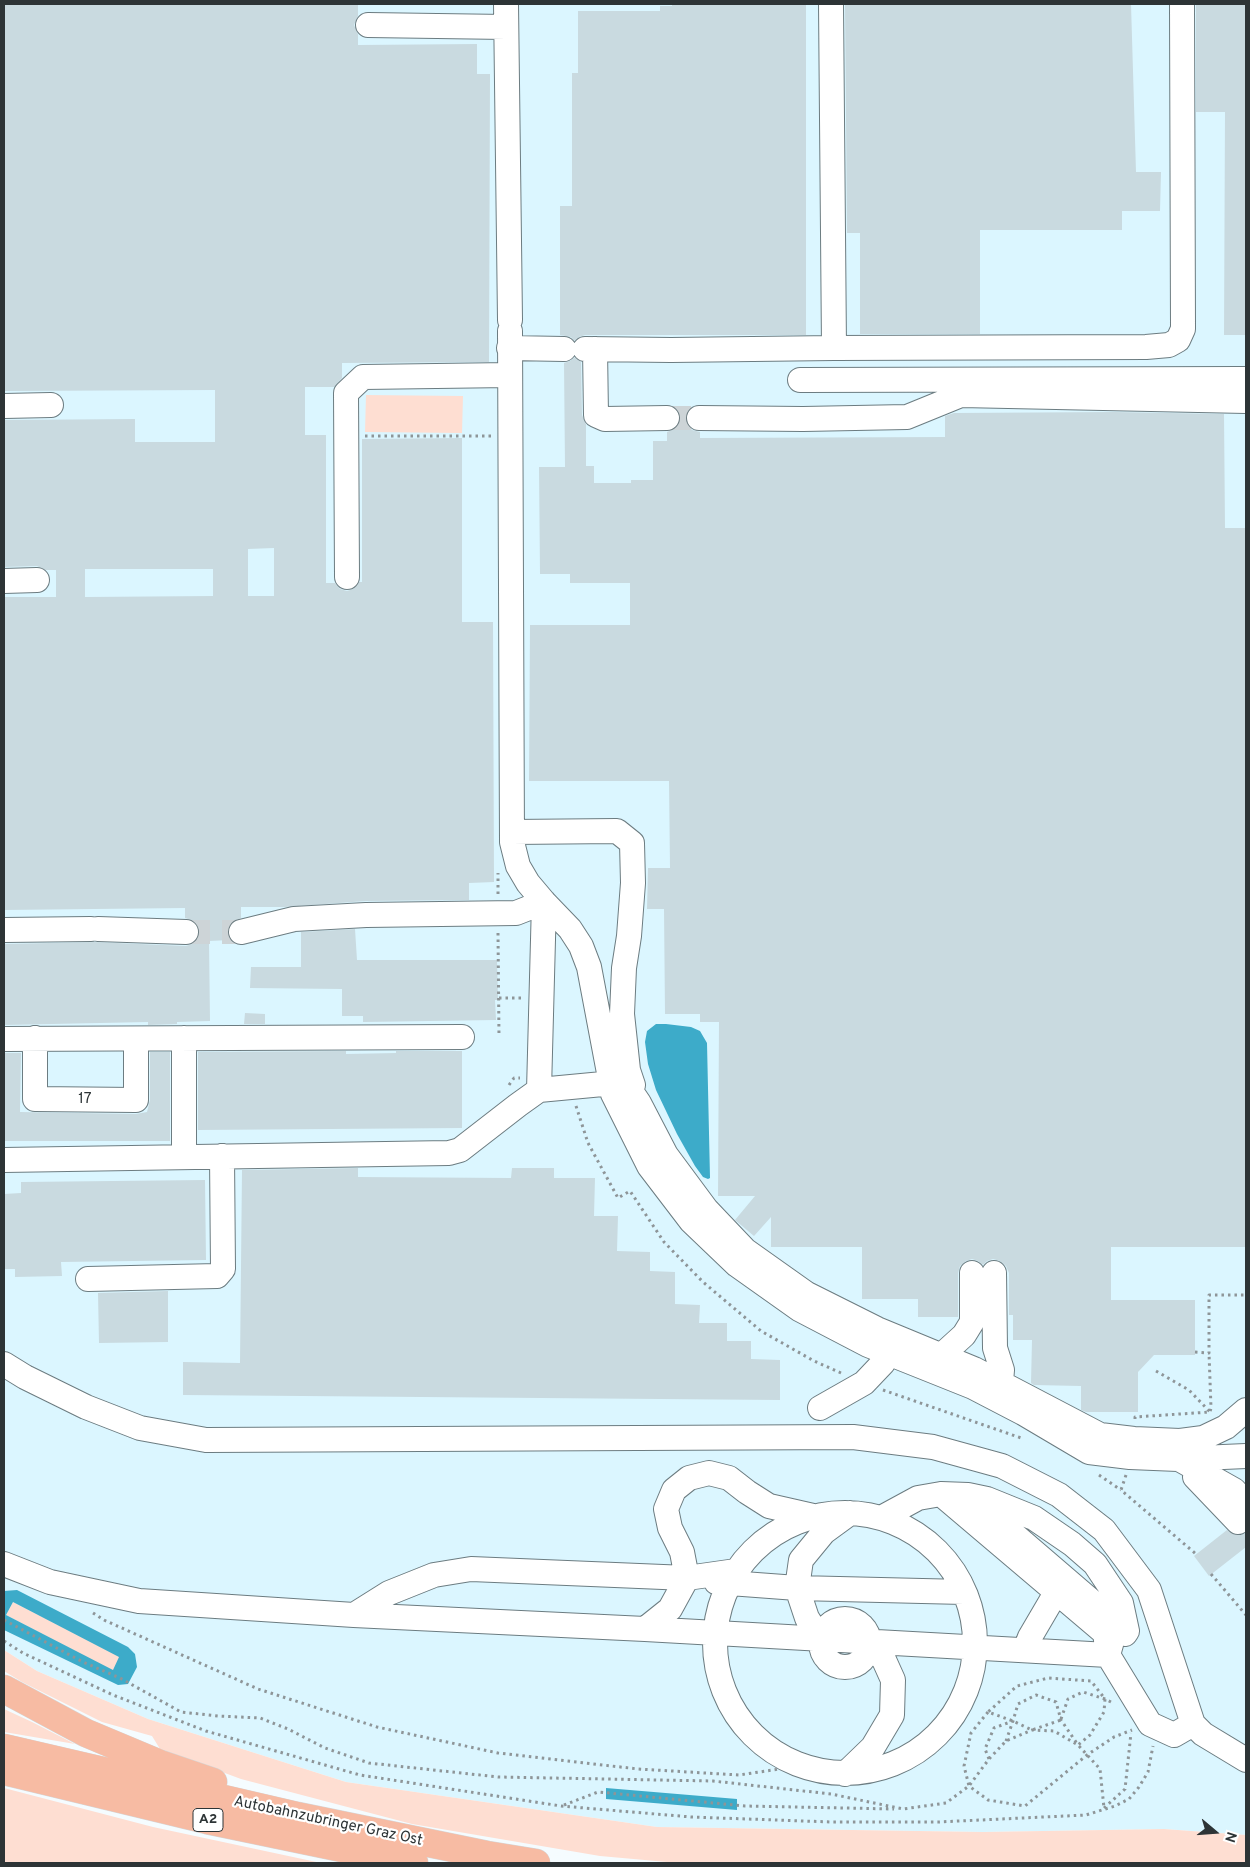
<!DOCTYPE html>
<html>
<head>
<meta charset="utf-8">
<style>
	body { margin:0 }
	#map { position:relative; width:1250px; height:1867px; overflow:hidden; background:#f5fcff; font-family:Overpass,sans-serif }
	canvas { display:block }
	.frame { position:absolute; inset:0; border:5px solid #2d3436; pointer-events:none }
	.north { position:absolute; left:1190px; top:1807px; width:50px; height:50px; -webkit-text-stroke:4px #fff; paint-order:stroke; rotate:108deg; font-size:14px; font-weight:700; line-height:20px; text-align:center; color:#2d3436 }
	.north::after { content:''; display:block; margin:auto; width:18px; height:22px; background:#2d3436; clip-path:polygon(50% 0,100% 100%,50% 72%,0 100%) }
</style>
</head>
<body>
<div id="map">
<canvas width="1250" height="1867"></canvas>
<div class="frame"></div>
<div class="north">N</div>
</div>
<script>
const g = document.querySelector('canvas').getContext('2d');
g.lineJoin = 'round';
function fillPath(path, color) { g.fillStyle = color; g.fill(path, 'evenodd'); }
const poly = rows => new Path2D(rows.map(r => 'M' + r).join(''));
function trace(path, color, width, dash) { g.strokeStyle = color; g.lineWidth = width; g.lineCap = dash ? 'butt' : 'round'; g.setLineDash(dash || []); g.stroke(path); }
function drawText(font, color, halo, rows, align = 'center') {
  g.font = font + ' Overpass,sans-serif'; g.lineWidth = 4.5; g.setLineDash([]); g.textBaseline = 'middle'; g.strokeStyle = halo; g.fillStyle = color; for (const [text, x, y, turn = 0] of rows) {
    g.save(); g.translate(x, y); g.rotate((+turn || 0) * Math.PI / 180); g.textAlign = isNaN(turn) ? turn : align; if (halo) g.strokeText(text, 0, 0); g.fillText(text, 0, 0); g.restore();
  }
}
fillPath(poly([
	[4,4,1246,4,1246,1835,1164,1829,983,1832,657,1827,346,1782,148,1719,37,1671,4,1650]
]), '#dbf6ff');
fillPath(poly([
	[366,395,463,396,462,433,365,432],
	[13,1602,120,1657,113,1671,6,1615],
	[4,1650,37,1671,148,1719,346,1782,657,1827,983,1832,1164,1829,1246,1835,1246,1862,678,1863,600,1856,412,1824,241,1779,160,1749,152,1736,102,1722,22,1682,4,1671],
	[4,1709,32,1722,75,1744,4,1732],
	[4,1788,153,1827,321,1863,4,1863]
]), '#feded2');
fillPath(poly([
	[656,1024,666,1024,691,1027,700,1031,707,1043,710,1178,708,1179,703,1177,695,1166,677,1134,656,1090,648,1064,645,1042,647,1031],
	[17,1590,128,1647,135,1654,137,1667,128,1684,118,1685,4,1630,4,1591],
	[13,1602,119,1657,113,1670,6,1615],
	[606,1788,737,1799,737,1810,606,1799]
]), '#3dabc9');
fillPath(poly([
	[4,4,358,4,358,16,354,25,358,34,358,45,477,44,477,74,490,74,489,362,342,363,342,378,334,387,305,387,305,435,326,435,326,583,335,583,340,589,347,591,353,589,359,582,362,582,362,439,462,438,462,622,493,622,494,882,469,883,469,900,366,901,285,907,241,907,241,918,232,922,228,928,228,935,230,940,209,941,210,1021,177,1022,177,1024,148,1025,148,1022,4,1025,4,944,94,942,186,946,192,944,197,940,200,932,198,926,194,921,185,918,185,908,4,910,4,597,56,597,56,570,45,570,37,566,4,567,4,420,135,419,135,442,215,442,215,390,4,391],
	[274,548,274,596,248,596,248,549],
	[85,569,213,569,213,596,85,597],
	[672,4,806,4,806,335,585,335,579,337,574,341,571,337,560,335,560,206,572,206,572,73,578,73,578,11,660,11,660,6,672,6],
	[845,4,1131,4,1136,172,1161,172,1160,211,1122,211,1122,230,980,230,980,334,860,334,860,233,847,233],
	[1196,4,1246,4,1246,335,1224,335,1225,112,1196,112],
	[575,357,581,362,582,415,586,424,586,466,594,466,594,483,631,483,631,480,653,480,653,441,667,441,667,432,674,429,679,424,681,418,679,413,687,412,685,418,687,424,692,430,700,432,700,438,945,437,945,416,954,413,1115,412,1224,414,1225,528,1246,528,1246,1247,1111,1247,1111,1300,1195,1300,1195,1355,1154,1355,1138,1372,1138,1412,1086,1412,1081,1410,1081,1386,1034,1385,1031,1383,1032,1340,1013,1340,1013,1315,1009,1315,1009,1273,1006,1266,1000,1261,993,1259,987,1261,983,1265,978,1261,972,1259,966,1261,960,1266,958,1273,958,1317,918,1317,918,1299,862,1299,862,1247,771,1247,771,1217,754,1236,735,1220,755,1196,718,1196,719,1022,700,1022,700,1014,665,1014,664,909,647,909,648,868,670,868,669,781,529,781,530,625,630,625,630,583,570,583,570,574,540,574,539,467,565,467,564,363,570,361],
	[355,929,357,960,497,960,498,1000,495,1000,496,1020,363,1022,363,1016,342,1016,342,989,250,988,251,967,301,967,301,932],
	[245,1013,265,1014,265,1024,244,1024],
	[346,1051,346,1054,396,1053,396,1051,462,1051,462,1128,198,1130,198,1052],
	[150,1052,170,1052,170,1141,4,1141,4,1053,21,1053,20,1112,136,1114,147,1112,150,1100],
	[358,1168,358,1177,511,1178,512,1168,554,1168,554,1178,595,1178,594,1216,618,1216,617,1251,650,1252,650,1271,675,1272,675,1304,700,1305,699,1323,727,1323,727,1341,751,1341,751,1359,780,1360,780,1400,183,1395,183,1362,240,1363,242,1170],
	[205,1180,206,1260,61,1262,62,1276,15,1277,15,1269,4,1269,4,1194,21,1193,21,1182],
	[168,1291,168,1342,99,1343,98,1293],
	[1227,1530,1235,1535,1241,1535,1246,1533,1246,1547,1209,1576,1194,1556]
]), '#c9dae0');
trace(poly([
	[667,418,699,418],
	[186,932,241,932]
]), '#cdd4d7', 24, [24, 12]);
const minor = poly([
	[506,4,510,320],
	[831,4,834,348],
	[368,25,506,27],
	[510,331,512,842,518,866,528,883,544,902,570,929,581,946,589,967,613,1094,649,1166,691,1221,737,1265,799,1309,868,1345,973,1387,1023,1413,1089,1452,1130,1457,1178,1459,1246,1456],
	[509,348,564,349],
	[585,349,671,350,834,348,1146,347,1169,345,1178,340,1183,329,1182,4],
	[595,349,596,415,605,419,667,418],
	[800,380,1246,379],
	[4,406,51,405],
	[699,418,803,419,907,417,961,395,1246,401],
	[347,577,346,393,363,377,509,375],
	[4,581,37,580],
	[512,832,617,831,632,843,633,883,629,936,624,968,622,1014,628,1070,633,1085],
	[98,929,186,932],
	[4,930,91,929],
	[241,932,294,919,366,915,516,913,544,902,539,1090],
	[35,1038,35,1099,136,1100,136,1039],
	[4,1039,462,1037],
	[612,1063,639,1103,666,1155,706,1209,745,1250,807,1294,877,1329,974,1369,1100,1435,1134,1439,1180,1441,1203,1438,1226,1427,1246,1410],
	[184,1157,184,1038],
	[4,1160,449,1153,460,1150,518,1105,539,1090,624,1082],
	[994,1273,995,1348,1002,1370,1000,1394],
	[88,1279,217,1276,223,1269,222,1156],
	[4,1364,25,1377,86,1407,140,1428,206,1440,853,1437,933,1447,1002,1466,1059,1495,1104,1530,1149,1590,1193,1724,1203,1734,1246,1760],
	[931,1365,964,1335,972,1322,972,1273],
	[820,1408,864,1383,883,1363,894,1342],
	[1179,1459,1234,1490,1246,1503],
	[1195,1477,1238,1522],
	[941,1494,1105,1633,1108,1655,1117,1623,968,1495],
	'715 1643a130 130 0 1 1 260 0a130 130 0 1 1-260 0Z',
	[883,1517,918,1498,941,1494,968,1495,987,1499,1034,1518,1072,1544,1095,1564,1121,1603,1127,1631,1125,1634],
	[4,1564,50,1582,139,1601,354,1615,645,1629,1108,1655,1150,1724,1174,1735,1193,1724],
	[716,1582,797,1588,964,1592],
	[354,1615,389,1593,434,1575,471,1569,687,1578,736,1571],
	'821 1643a24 24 0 1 1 48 0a24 24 0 1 1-48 0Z',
	[645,1629,670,1609,687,1578,682,1552,670,1528,666,1509,674,1490,689,1478,709,1473,729,1478,747,1492,769,1506,813,1516],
	[821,1640,807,1618,797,1588,801,1560,824,1532,850,1513],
	[1025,1650,1030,1637,1064,1579],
	[845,1774,873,1747,892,1715,893,1680,884,1660,869,1642]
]);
const highway = poly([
	[4,1689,86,1733,160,1764,213,1782],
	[4,1748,297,1816,487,1855,536,1863],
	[4,1771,207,1820,414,1863]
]);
trace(minor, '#6c7c81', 26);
trace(highway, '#d5d6d7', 29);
trace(poly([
	[365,436,491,436],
	[498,894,498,873],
	[498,933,499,1037],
	[499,998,522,998],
	[509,1085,514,1078,520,1078],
	[576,1106,588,1143,618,1198,630,1191,664,1242,703,1282,761,1331,814,1361,841,1373],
	[1195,1352,1209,1353,1209,1295,1246,1295],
	[1156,1371,1189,1390,1210,1412],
	[883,1390,1024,1439],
	[1135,1419,1135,1417,1210,1412,1211,1408,1209,1353],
	[1099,1475,1121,1490],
	[1126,1475,1121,1490,1196,1554],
	[1211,1574,1246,1615],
	[93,1613,104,1620,258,1689,377,1727,498,1753,638,1769,739,1775,800,1766],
	[4,1620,83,1662,120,1678,181,1712,218,1716,260,1718,288,1729,325,1748,369,1763,498,1777,713,1781,831,1794,903,1809,946,1803,969,1786,989,1759,1006,1741,1032,1730,1054,1731,1078,1745,1100,1769,1104,1808],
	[4,1641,23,1653,113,1695,206,1731,360,1775,561,1806,691,1817,832,1822,938,1822,1086,1815,1115,1806,1129,1799,1139,1787,1148,1772,1153,1746],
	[988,1712,971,1733,964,1766,969,1786,988,1800,1025,1806,1087,1755,1114,1737,1132,1730],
	[1061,1719,1068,1699,1083,1692,1105,1699,1113,1703],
	[1006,1741,1013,1721,1018,1704,1036,1695,1056,1702,1061,1720,1078,1745,1090,1735,1104,1712,1105,1699,1091,1681,1048,1678,1017,1686,988,1712,1013,1721,1032,1730,1061,1720],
	[989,1759,985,1749,994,1728,1013,1721],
	[564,1805,598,1792,745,1806,894,1809],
	[1104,1808,1125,1789,1131,1733]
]), '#8e9598', 3, [2.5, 4]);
trace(minor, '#fff', 24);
trace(highway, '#f7bba3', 28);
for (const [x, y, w] of [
	[208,1820,30]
]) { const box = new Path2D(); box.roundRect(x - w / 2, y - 11.5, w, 23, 4); g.fillStyle = '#fff'; g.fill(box); trace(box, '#2d3436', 1); }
drawText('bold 14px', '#2d3436', null, [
	["A2",208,1820]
]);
drawText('15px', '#2d3436', '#fff', [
	["17",85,1100],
	["Autobahnzubringer Graz Ost",328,1822,12]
]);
</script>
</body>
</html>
